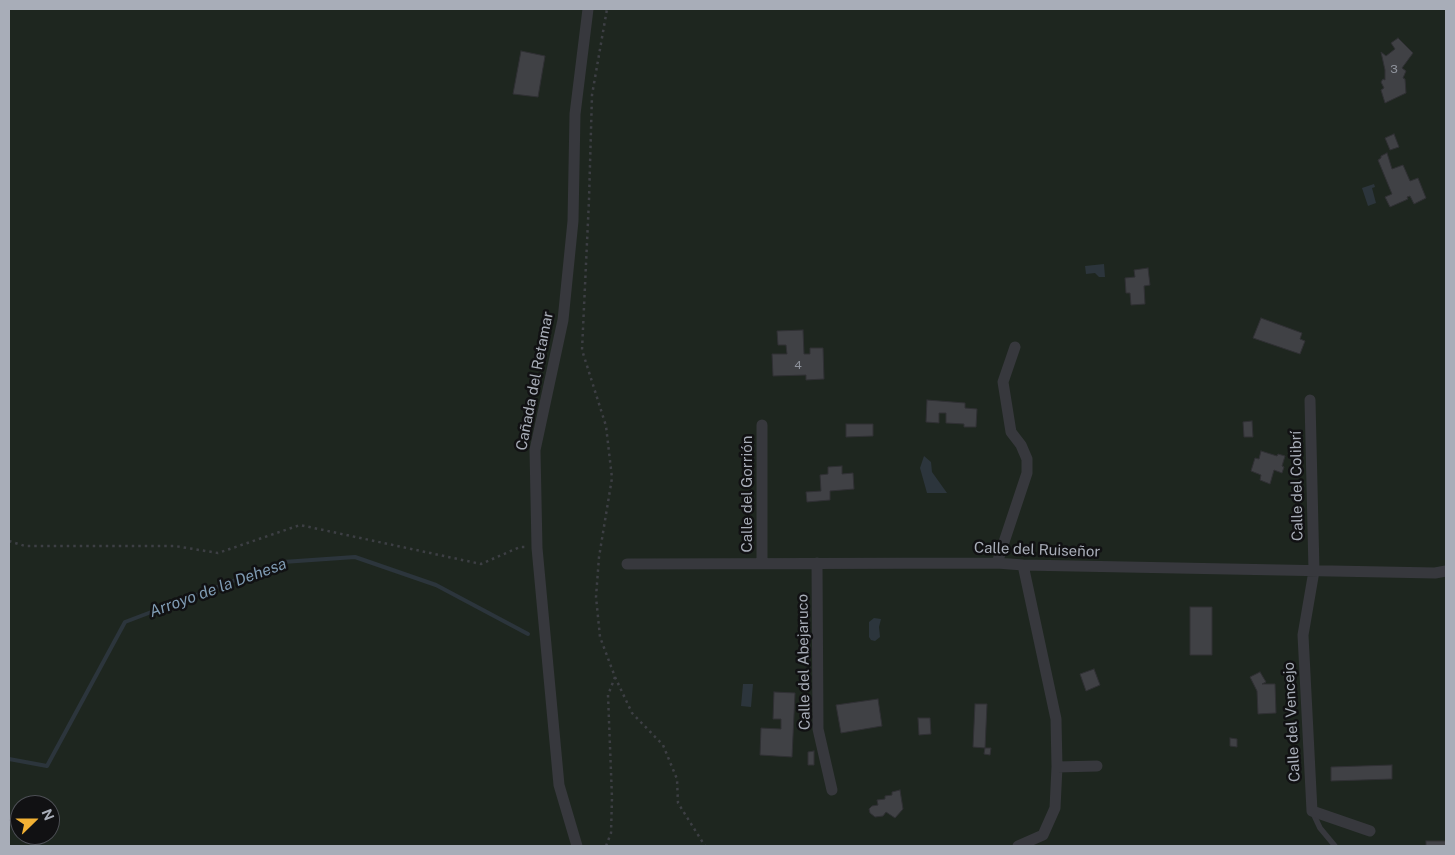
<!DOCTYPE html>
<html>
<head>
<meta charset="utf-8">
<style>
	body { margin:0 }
	#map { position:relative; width:1455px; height:855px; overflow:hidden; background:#161618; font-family:"Public Sans",sans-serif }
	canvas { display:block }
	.frame { position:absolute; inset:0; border:10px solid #a8adb8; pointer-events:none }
	.north { position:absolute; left:10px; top:795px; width:50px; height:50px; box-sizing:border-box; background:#111113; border:1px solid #4d4f55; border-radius:50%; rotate:68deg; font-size:14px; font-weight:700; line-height:20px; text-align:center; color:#a8adb8 }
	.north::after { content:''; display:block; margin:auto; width:18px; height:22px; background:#f2b134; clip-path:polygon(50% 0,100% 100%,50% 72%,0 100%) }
</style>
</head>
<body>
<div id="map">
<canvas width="1455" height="855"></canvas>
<div class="frame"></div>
<div class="north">N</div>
</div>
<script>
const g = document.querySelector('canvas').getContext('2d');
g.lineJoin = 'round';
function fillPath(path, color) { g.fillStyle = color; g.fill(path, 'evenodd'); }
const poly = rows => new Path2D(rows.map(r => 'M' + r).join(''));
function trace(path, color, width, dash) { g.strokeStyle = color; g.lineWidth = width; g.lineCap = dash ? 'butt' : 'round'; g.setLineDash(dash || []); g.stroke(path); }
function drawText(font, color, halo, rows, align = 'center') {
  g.font = font + ' "Public Sans",sans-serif'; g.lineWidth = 5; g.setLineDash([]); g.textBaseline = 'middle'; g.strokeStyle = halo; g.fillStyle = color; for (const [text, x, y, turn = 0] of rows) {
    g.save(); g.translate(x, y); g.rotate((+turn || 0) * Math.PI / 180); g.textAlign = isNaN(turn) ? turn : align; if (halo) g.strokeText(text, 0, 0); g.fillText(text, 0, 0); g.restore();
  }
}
fillPath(poly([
	[9,9,1446,9,1446,846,9,846],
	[20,805,50,805,50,835,20,835]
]), '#1e261f');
fillPath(poly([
	[1374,184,1375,187,1372,188,1376,203,1368,206,1362,188],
	[1104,264,1105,277,1099,277,1095,273,1086,274,1085,266],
	[924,456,931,462,932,472,947,493,927,493,920,468],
	[874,618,881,619,879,627,880,637,875,641,871,640,869,637,869,622],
	[743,684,753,684,751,707,741,706]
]), '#2c353c');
trace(poly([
	[9,759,47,766,125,622,283,562,355,557,436,585,528,634]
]), '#2c353c', 4);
const building = poly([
	[1398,38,1413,53,1402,68,1406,71,1403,78,1405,79,1406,93,1385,103,1381,90,1384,88,1381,82,1383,79,1385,80,1385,70,1381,52,1386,56,1395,49,1391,43,1398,38],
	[521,51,545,56,538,97,513,94,521,51],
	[1394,134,1399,147,1390,150,1385,138,1394,134],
	[1387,153,1392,169,1403,165,1410,181,1418,178,1426,198,1414,204,1410,196,1407,197,1408,199,1390,207,1385,197,1392,194,1378,160,1381,158,1381,156,1387,153],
	[1148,268,1150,285,1144,286,1145,304,1131,305,1130,293,1126,293,1125,278,1135,277,1134,270,1148,268],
	[1261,318,1302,333,1300,339,1305,341,1300,354,1253,338,1261,318],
	[803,330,804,354,810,354,810,348,823,348,824,379,806,380,806,375,773,376,772,354,787,354,786,345,778,345,777,331,803,330],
	[927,400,965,403,965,408,977,409,976,427,964,427,964,424,946,423,946,413,939,413,939,423,926,422,927,400],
	[1252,421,1253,437,1244,437,1243,422,1252,421],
	[846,424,873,424,873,436,846,437,846,424],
	[1261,451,1277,456,1278,454,1285,456,1282,466,1284,467,1282,473,1274,470,1270,484,1260,480,1261,475,1251,471,1255,458,1259,459,1261,451],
	[842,466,842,474,853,473,854,489,830,491,830,500,807,502,806,492,821,491,820,475,828,474,828,467,842,466],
	[1190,607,1212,607,1212,655,1190,655,1190,607],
	[1094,669,1100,685,1086,691,1080,674,1094,669],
	[1260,672,1266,682,1262,684,1275,684,1276,713,1258,714,1257,691,1250,677,1260,672],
	[774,692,795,693,792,757,760,755,761,728,781,729,781,719,773,719,774,692],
	[878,699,882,726,841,733,836,705,878,699],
	[975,704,987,704,985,748,973,747,975,704],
	[918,718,930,718,931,734,919,735,918,718],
	[1296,722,1296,731,1287,732,1288,723,1296,722],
	[1230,738,1237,739,1237,747,1230,746,1230,738],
	[985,748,991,748,990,755,984,754,985,748],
	[814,751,814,765,808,765,808,752,814,751],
	[1392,765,1392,779,1331,781,1331,767,1392,765],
	[900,790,903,809,895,818,886,812,883,816,875,817,870,813,869,809,872,806,878,805,877,800,885,799,885,796,892,795,892,792,900,790],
	[1426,841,1446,841,1446,846,1426,846,1426,841]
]);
fillPath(building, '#404145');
trace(building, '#303034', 1);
trace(poly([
	[9,541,25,546,175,546,218,553,300,525,481,564,520,547,525,547],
	[615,677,632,713,663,745,677,779,678,803,705,846],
	[606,846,611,833,612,798,608,695,615,677,600,637,596,597,599,557,612,478,606,426,582,350,589,200,592,95,607,9]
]), '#3d3f44', 2.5, [2.5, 4]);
trace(poly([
	[1313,813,1320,828,1335,846]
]), '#37383d', 5.5);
trace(poly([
	[1310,400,1314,571,1303,635,1312,811,1370,831],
	[762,563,762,425],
	[817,563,818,729,832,790],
	[997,563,1027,473,1027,459,1021,445,1011,432,1003,382,1015,347],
	[627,564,997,563,1023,565,1435,573,1446,571],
	[1057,767,1097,766],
	[577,846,559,785,537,548,535,450,563,320,573,221,575,114,588,9],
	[1018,846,1043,835,1055,808,1057,767,1056,719,1023,565]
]), '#37383d', 11);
drawText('12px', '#8e929b', null, [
	["3",1394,69],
	["4",798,365]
]);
drawText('15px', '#a8adb8', '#111113', [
	["Cañada del Retamar",535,381,-79],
	["Calle del Colibrí",1297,486,-91],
	["Calle del Gorrión",747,494,-90],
	["Calle del Ruiseñor",1037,550,2],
	["Calle del Abejaruco",804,662,-91],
	["Calle del Vencejo",1292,722,-93]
]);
drawText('italic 16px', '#7f9bb3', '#111113', [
	["Arroyo de la Dehesa",218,588,-20]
]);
</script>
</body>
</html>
